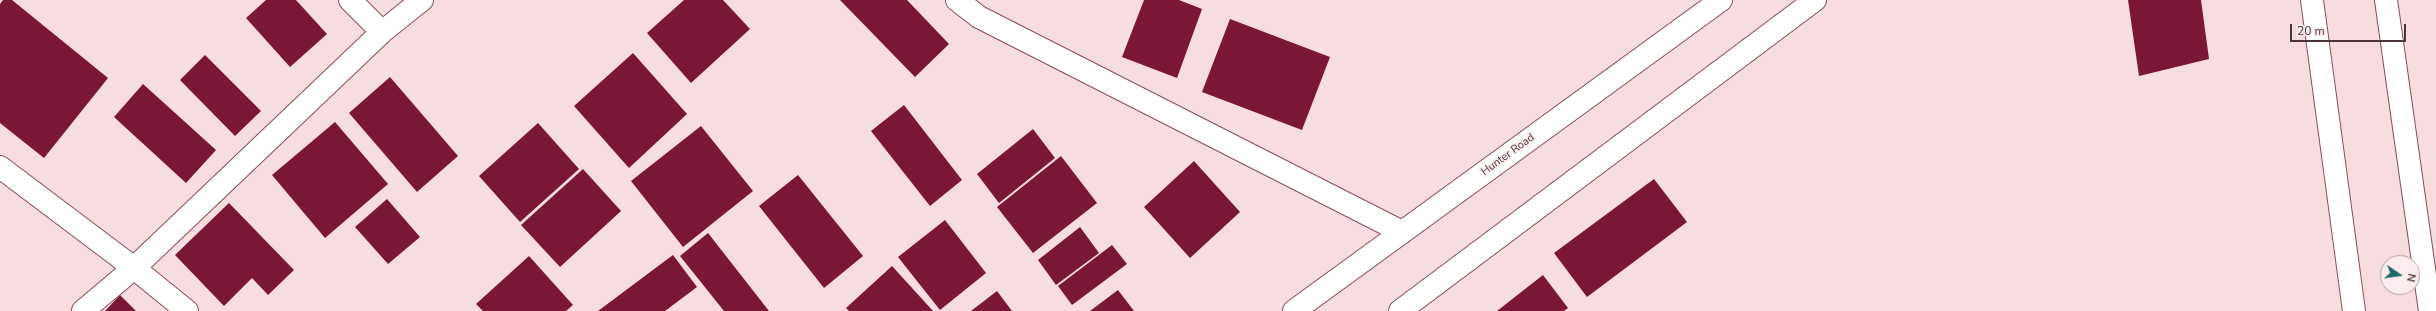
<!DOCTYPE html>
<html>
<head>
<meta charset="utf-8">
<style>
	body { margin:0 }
	#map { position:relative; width:2436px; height:311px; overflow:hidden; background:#f7dce0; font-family:"Nunito Sans",sans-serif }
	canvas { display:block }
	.north { position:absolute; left:2380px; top:255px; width:40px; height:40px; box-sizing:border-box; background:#fbedef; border:1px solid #b5a3a6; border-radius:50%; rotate:103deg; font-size:11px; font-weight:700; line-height:16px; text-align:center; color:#4d3438 }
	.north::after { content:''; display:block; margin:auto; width:14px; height:18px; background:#1e6963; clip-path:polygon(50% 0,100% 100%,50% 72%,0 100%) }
	.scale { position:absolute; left:2290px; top:24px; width:116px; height:18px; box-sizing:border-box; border:2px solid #4d3438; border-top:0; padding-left:5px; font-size:12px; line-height:14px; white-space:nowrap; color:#4d3438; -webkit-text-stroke:3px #fbedef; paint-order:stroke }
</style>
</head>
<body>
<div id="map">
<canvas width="2436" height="311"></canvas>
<div class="north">N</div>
<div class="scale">20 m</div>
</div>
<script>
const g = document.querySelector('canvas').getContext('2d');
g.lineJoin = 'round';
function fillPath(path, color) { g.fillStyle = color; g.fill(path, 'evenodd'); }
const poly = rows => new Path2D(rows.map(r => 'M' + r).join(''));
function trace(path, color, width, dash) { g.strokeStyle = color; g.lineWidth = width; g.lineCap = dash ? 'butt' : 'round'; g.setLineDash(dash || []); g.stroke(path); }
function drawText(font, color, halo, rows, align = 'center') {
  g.font = font + ' "Nunito Sans",sans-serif'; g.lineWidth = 4; g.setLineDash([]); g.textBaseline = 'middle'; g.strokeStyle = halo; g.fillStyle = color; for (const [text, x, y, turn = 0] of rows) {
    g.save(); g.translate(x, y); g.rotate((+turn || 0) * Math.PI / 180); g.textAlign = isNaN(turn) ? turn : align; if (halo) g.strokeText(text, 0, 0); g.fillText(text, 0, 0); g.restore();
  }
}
fillPath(poly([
	[3,0,12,0,108,78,44,158,0,123,0,4],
	[266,0,296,0,327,34,290,67,246,18],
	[684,0,723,0,750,29,691,83,647,33],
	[840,0,907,0,949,44,915,77],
	[1144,0,1179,0,1202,9,1177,78,1122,57],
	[2128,0,2201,0,2209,59,2139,76],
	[1230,19,1330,57,1302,130,1202,92],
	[633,53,687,114,629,168,574,106],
	[205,55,261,111,235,136,180,80],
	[390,77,458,156,417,192,349,113],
	[143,84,216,150,186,183,114,117],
	[904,105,962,180,930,206,871,131],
	[335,122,388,184,325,238,272,175],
	[538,123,579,169,520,222,479,176],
	[701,126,753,191,683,247,631,181],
	[1033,129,1055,158,999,203,977,174],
	[1061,156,1097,203,1033,253,997,207],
	[1194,161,1240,212,1190,258,1144,207],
	[583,169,621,211,560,267,521,225],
	[798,175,863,256,824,288,759,206],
	[1654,179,1687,222,1587,297,1554,253],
	[387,199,420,237,388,264,355,227],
	[229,203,294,270,268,295,252,278,224,306,175,255],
	[945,220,986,273,940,310,898,257],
	[1080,227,1099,253,1056,285,1038,260],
	[708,233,769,311,724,311,680,256],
	[1112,245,1127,264,1072,305,1058,286],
	[673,255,697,287,665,311,598,311],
	[529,256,573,305,566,311,483,311,476,304],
	[892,266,933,311,849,311,846,308],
	[1543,275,1568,308,1564,311,1497,311],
	[1118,290,1134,311,1090,311],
	[997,291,1012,311,971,311],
	[120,295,136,311,105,311]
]), '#7a1636');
const minor = poly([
	[350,0,382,32],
	[957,0,979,17,1402,232],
	[0,167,134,268,382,32,422,0],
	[83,311,134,268,187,311]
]);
const major = poly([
	[2312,0,2354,311],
	[2386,0,2430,311],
	[1294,311,1721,0],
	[1400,311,1815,0]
]);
trace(minor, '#874f5a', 24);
trace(major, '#874f5a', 24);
trace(minor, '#fff', 22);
trace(major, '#fff', 22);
drawText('11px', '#4d3438', '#fbedef', [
	["Hunter Road",1508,155,-36]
]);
</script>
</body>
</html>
